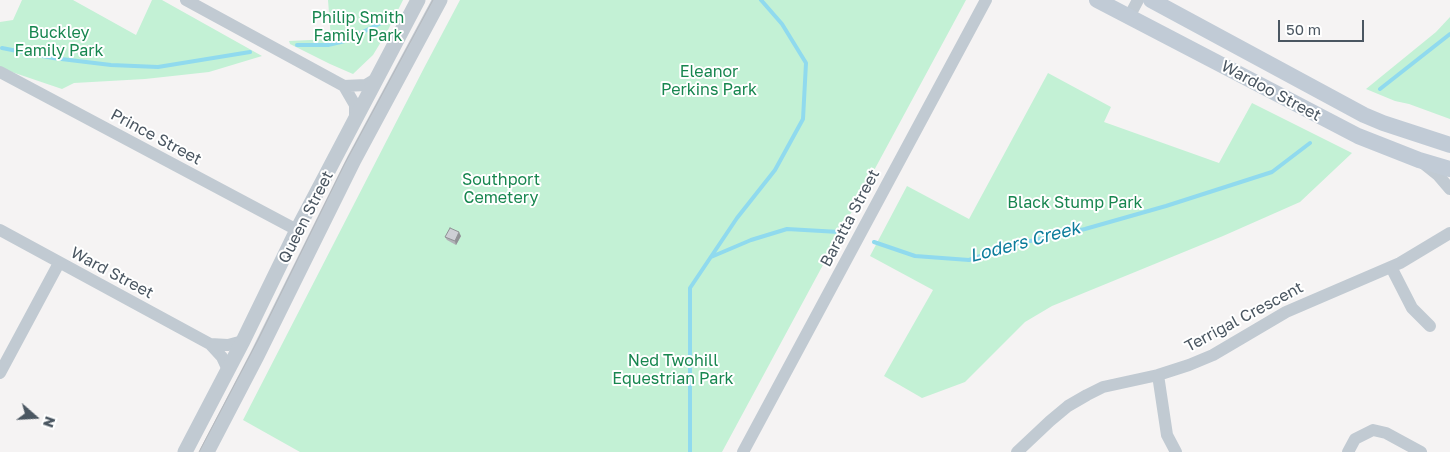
<!DOCTYPE html>
<html>
<head>
<meta charset="utf-8">
<style>
	body { margin:0 }
	#map { position:relative; width:1450px; height:452px; overflow:hidden; background:#f5f3f3; font-family:"Golos Text",sans-serif }
	canvas { display:block }
	.north { position:absolute; left:10px; top:392px; width:50px; height:50px; -webkit-text-stroke:4px #fff; paint-order:stroke; rotate:109deg; font-size:14px; font-weight:700; line-height:20px; text-align:center; color:#4a5661 }
	.north::after { content:''; display:block; margin:auto; width:18px; height:22px; background:#4a5661; clip-path:polygon(50% 0,100% 100%,50% 72%,0 100%) }
	.scale { position:absolute; left:1278px; top:20px; width:86px; height:22px; box-sizing:border-box; border:2px solid #4a5661; border-top:0; padding-left:6px; font-size:15px; line-height:18px; white-space:nowrap; color:#4a5661; -webkit-text-stroke:4px #fff; paint-order:stroke }
</style>
</head>
<body>
<div id="map">
<canvas width="1450" height="452"></canvas>
<div class="north">N</div>
<div class="scale">50 m</div>
</div>
<script>
const g = document.querySelector('canvas').getContext('2d');
g.lineJoin = 'round';
function fillPath(path, color) { g.fillStyle = color; g.fill(path, 'evenodd'); }
const poly = rows => new Path2D(rows.map(r => 'M' + r).join(''));
function trace(path, color, width, dash) { g.strokeStyle = color; g.lineWidth = width; g.lineCap = dash ? 'butt' : 'round'; g.setLineDash(dash || []); g.stroke(path); }
function drawText(font, color, halo, rows, align = 'center') {
  g.font = font + ' "Golos Text",sans-serif'; g.lineWidth = 4; g.setLineDash([]); g.textBaseline = 'middle'; g.strokeStyle = halo; g.fillStyle = color; for (const [text, x, y, turn = 0] of rows) {
    g.save(); g.translate(x, y); g.rotate((+turn || 0) * Math.PI / 180); g.textAlign = isNaN(turn) ? turn : align; if (halo) g.strokeText(text, 0, 0); g.fillText(text, 0, 0); g.restore();
  }
}
fillPath(poly([
	[22,0,73,0,136,35,152,0,162,0,262,56,209,72,145,79,74,83,62,89,0,68,0,22,13,20],
	[328,0,403,0,387,32,373,55,353,74,330,64,290,44,289,41,331,39],
	[460,0,966,0,722,452,300,452,243,420,424,68],
	[1450,17,1450,119,1409,104,1395,101,1366,89,1436,32],
	[1048,73,1111,107,1104,122,1219,163,1252,103,1352,153,1300,202,1223,236,1052,306,1025,322,965,382,922,398,884,376,933,290,870,256,907,186,969,219]
]), '#c3f1d5');
trace(poly([
	[297,45,328,45,345,41,391,18],
	[2,48,53,58,111,65,158,67,250,52],
	[1380,89,1450,34],
	[874,242,915,256,969,260,1012,245,1085,229,1166,206,1272,172,1310,143],
	[711,257,751,240,787,229,839,232],
	[690,452,690,288,737,218,775,170,803,119,806,63,782,24,761,0]
]), '#90daee', 4);
trace(poly([
	[186,0,344,86,355,105,355,118],
	[1129,17,1138,0],
	[0,72,297,230],
	[344,86,366,85,376,79],
	[1423,163,1438,175,1450,189],
	[0,230,210,344,222,357,228,370],
	[1391,267,1412,308,1430,326],
	[210,344,228,345,243,341],
	[0,373,59,263],
	[1158,375,1167,435,1176,452],
	[743,452,986,0],
	[1017,452,1050,421,1068,406,1087,395,1103,387,1158,375,1189,365,1213,355,1286,312,1400,263,1450,233],
	[1348,452,1355,439,1373,430,1386,433,1421,452]
]), '#c1cad2', 12);
trace(poly([
	[185,452,243,341,297,230,418,0],
	[207,452,257,356,354,160,440,0]
]), '#c1cad2', 15);
trace(poly([
	[1097,0,1358,136,1419,160,1450,169],
	[1151,0,1364,115,1383,123,1450,145]
]), '#c1cbd6', 16);
trace(poly([
	[199,452,258,340,344,165,433,0]
]), '#b5b8bd', 1);
fillPath(poly([
	[461,236,456,245,447,240,445,237]
]), '#b0b2b7');
fillPath(poly([
	[459,232,461,236,456,245,455,241]
]), '#909195');
const building = poly([
	[450,228,459,232,455,241,445,237,450,228]
]);
fillPath(building, '#cdcfd5');
trace(building, '#909195', 1);
drawText('16px', '#17864f', '#fff', [
	["Philip Smith",358,18],
	["Family Park",358,36],
	["Buckley",59,33],
	["Family Park",59,51],
	["Eleanor",709,72],
	["Perkins Park",709,90],
	["Southport",501,180],
	["Cemetery",501,198],
	["Black Stump Park",1075,203],
	["Ned Twohill",673,361],
	["Equestrian Park",673,379]
]);
drawText('16px', '#4a5661', '#fff', [
	["Wardoo Street",1271,91,28],
	["Prince Street",156,137,28],
	["Queen Street",306,217,-63],
	["Baratta Street",850,218,-62],
	["Ward Street",112,273,28],
	["Terrigal Crescent",1244,317,-28]
]);
drawText('italic 18px', '#0c7c9b', '#fff', [
	["Loders Creek",1025,242,-15]
]);
</script>
</body>
</html>
